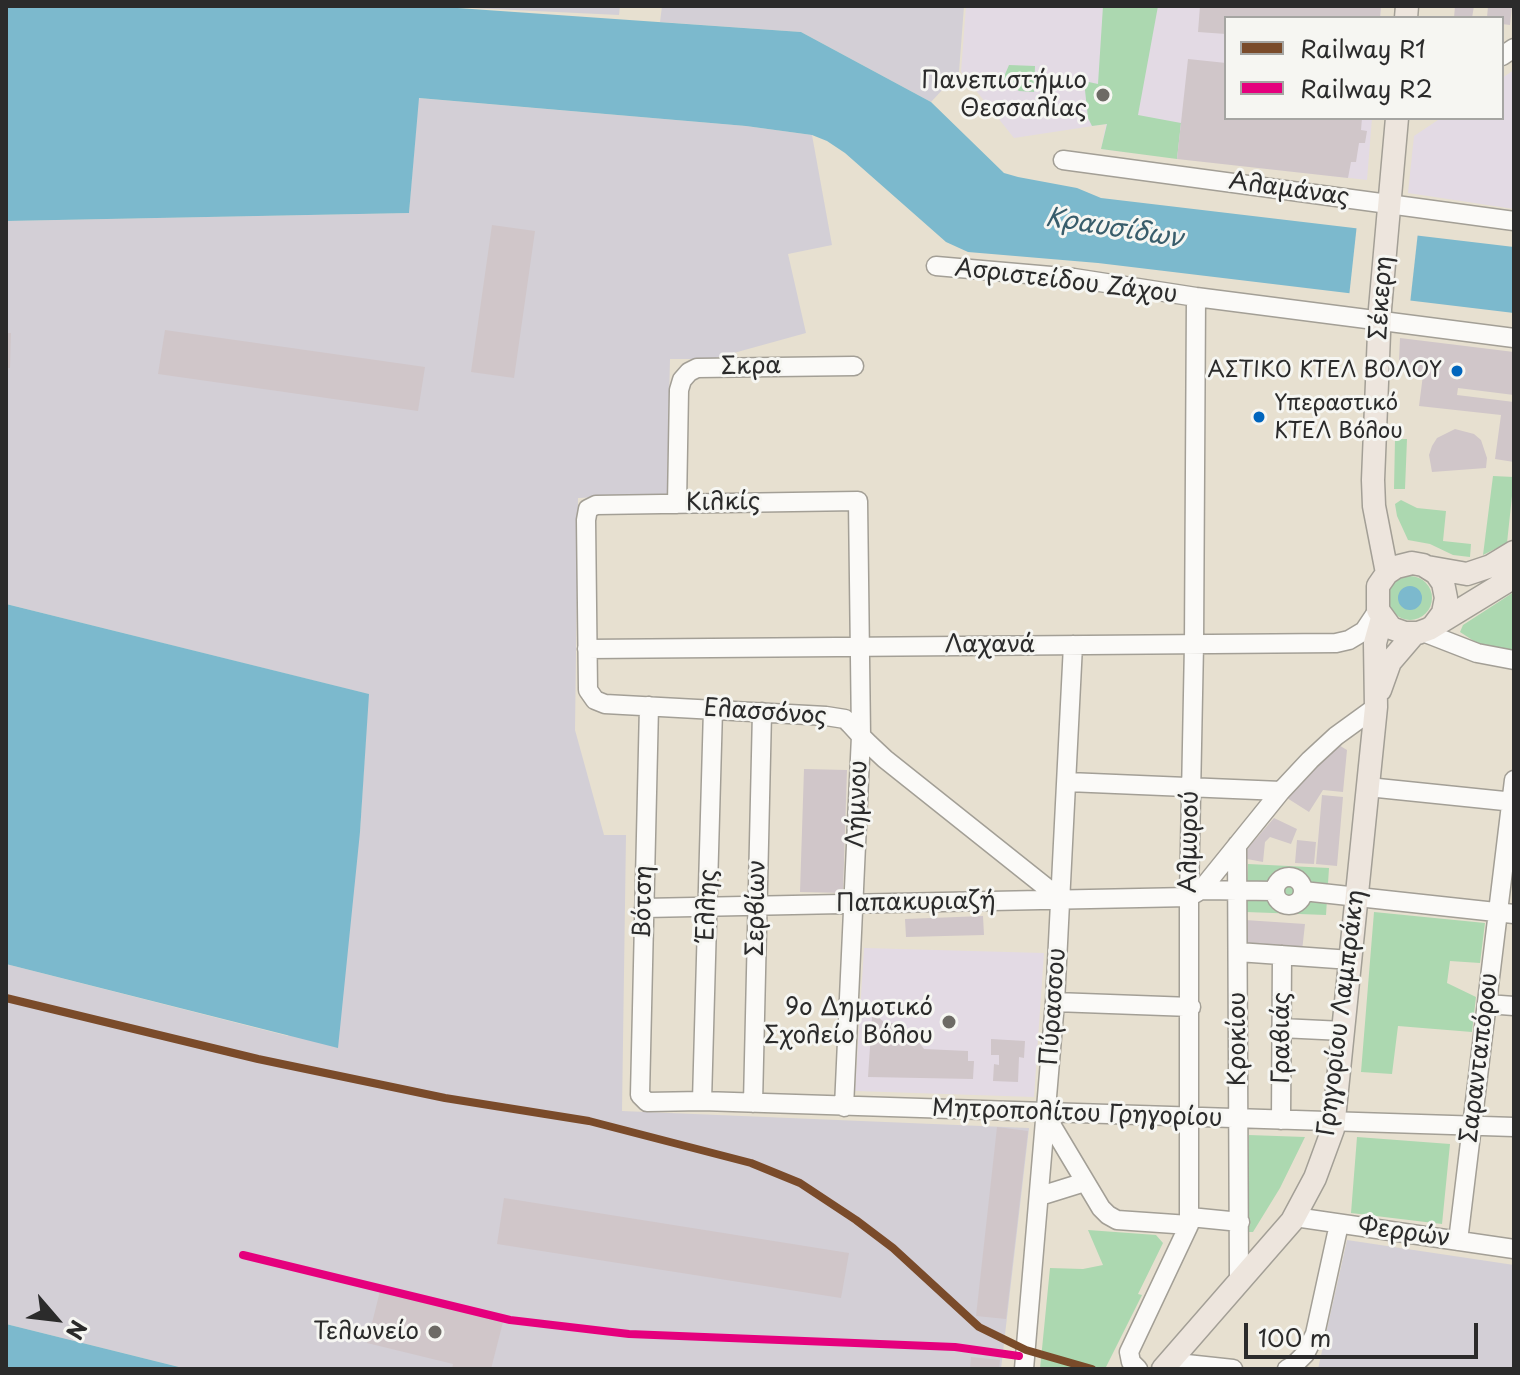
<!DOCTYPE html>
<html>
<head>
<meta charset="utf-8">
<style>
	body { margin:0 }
	#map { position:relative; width:1520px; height:1375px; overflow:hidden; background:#e7e0d0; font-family:"Playpen Sans",sans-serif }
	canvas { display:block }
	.frame { position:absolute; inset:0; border:8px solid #2b2b2b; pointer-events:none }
	.legend { position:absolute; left:1224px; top:16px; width:280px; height:104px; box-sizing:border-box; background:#f6f6f2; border:2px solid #a5a5a2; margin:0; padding:10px 14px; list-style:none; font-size:24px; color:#2b2b2b }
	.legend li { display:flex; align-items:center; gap:16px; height:40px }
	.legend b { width:40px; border:2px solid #a5a5a2 }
	.north { position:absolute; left:16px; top:1279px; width:80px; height:80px; -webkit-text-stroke:6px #f6f6f2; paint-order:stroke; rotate:118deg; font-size:22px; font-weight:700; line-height:32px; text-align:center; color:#2b2b2b }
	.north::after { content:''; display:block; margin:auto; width:28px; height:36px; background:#2b2b2b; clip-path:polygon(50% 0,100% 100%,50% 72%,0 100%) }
	.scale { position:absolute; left:1244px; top:1323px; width:234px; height:36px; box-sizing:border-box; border:4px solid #2b2b2b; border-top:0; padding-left:10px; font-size:24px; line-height:28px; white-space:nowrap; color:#2b2b2b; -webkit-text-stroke:6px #f6f6f2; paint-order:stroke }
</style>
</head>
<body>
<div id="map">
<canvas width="1520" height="1375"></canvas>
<div class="frame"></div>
<ul class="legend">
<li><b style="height:10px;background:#7a4b2a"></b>Railway R1</li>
<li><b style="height:10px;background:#e5007d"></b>Railway R2</li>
</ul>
<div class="north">N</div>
<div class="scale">100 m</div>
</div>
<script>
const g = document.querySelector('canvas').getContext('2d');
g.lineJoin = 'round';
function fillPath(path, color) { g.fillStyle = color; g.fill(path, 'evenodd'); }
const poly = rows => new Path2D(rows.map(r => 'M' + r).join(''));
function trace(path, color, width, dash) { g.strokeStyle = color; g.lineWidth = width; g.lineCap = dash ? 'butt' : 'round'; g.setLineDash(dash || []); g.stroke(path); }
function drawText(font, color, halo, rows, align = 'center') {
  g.font = font + ' "Playpen Sans",sans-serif'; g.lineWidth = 6; g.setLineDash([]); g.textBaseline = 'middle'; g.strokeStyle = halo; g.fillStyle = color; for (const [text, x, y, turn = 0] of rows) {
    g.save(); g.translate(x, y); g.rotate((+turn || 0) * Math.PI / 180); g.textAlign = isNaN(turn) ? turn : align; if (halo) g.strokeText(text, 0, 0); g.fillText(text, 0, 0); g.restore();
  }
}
fillPath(poly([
	[966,6,1381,6,1380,18,1226,18,1226,118,1372,118,1367,180,1101,149,1106,124,1014,138,961,72],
	[1514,70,1514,209,1408,193,1414,136,1441,118,1502,118,1502,78],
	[864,948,1044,953,1034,1097,855,1091]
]), '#e3dae4');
fillPath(poly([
	[430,6,620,6,619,15],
	[662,6,964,6,959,72,931,102,801,32,660,22],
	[418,98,746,126,812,135,832,245,788,254,806,333,712,359,670,359,667,494,578,498,575,730,604,835,626,835,622,1111,1029,1128,1001,1369,187,1369,6,1324,6,964,288,1036,360,832,368,694,6,604,6,221,409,213],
	[1347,1240,1514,1265,1514,1369,1318,1369]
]), '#d3cfd6');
fillPath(poly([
	[1103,6,1158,6,1138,115,1181,123,1177,159,1101,149,1107,124,1092,126,1088,118,1084,81,1098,84],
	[1009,65,1035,66,1034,92,1019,91,1003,79],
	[1395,439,1407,439,1405,489,1394,489],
	[1493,476,1514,477,1507,543,1483,555],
	[1401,500,1417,508,1446,511,1443,541,1471,544,1470,557,1453,555,1430,544,1408,540,1397,516,1395,504],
	'1388 598a22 22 0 1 1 44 0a22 22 0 1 1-44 0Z',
	[1514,592,1514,651,1477,643,1460,632,1463,625],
	[1248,864,1329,868,1326,915,1246,912],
	[1374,912,1485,923,1480,963,1450,961,1447,983,1476,997,1472,1032,1398,1026,1392,1074,1361,1072],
	[1249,1135,1305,1137,1280,1188,1253,1232,1247,1232],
	[1357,1137,1450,1144,1442,1224,1351,1213],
	[1088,1230,1156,1235,1163,1243,1138,1294,1142,1295,1105,1369,1040,1369,1050,1268,1083,1269,1103,1265]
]), '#acd8b0');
fillPath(poly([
	[6,6,429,6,801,32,931,102,1004,173,1018,177,1077,188,1101,198,1514,247,1514,313,1098,263,968,252,946,242,845,153,827,141,812,135,746,126,419,98,409,213,6,221],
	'1398 598a12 12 0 1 1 24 0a12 12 0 1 1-24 0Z',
	[6,604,369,694,360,832,338,1048,6,964],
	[6,1324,187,1369,6,1369]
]), '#7cb9cd');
fillPath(poly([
	[1357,224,1418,232,1410,304,1349,297]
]), '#e7e0d0');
fillPath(poly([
	[1200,6,1381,6,1380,18,1226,18,1226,34,1198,32],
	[1455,6,1474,6,1472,18,1454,18],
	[1488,6,1512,6,1510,25,1502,24,1502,18,1487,18],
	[1188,59,1226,63,1226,118,1362,118,1361,130,1367,131,1365,143,1359,143,1356,162,1351,162,1348,178,1177,159],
	[492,225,535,231,514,378,471,372],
	[165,330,425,367,418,411,158,374],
	[6,333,11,333,10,368,6,368],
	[1400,338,1514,352,1514,395,1458,388,1457,395,1514,402,1514,462,1495,459,1501,415,1419,406,1423,375,1414,375,1409,362,1399,360],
	[1455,429,1474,434,1481,440,1487,458,1486,468,1432,472,1429,455,1432,446,1437,438],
	[1332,741,1347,750,1343,792,1323,790,1309,812,1287,798],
	[804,769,847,770,843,893,800,892],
	[1322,795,1343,797,1337,866,1316,864],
	[1274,818,1297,829,1291,844,1270,837,1265,842,1263,862,1247,859,1247,849],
	[1297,840,1316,842,1314,864,1295,863],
	[983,916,984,935,906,937,905,919],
	[1245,920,1305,924,1302,951,1245,947],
	[872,1017,878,1017,885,1023,896,1023,912,1033,924,1049,968,1051,968,1061,974,1061,973,1079,868,1077],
	[991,1039,1025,1041,1024,1058,1019,1057,1018,1082,993,1081,994,1064,999,1065,999,1055,991,1055],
	[997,1127,1028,1131,1006,1319,976,1316],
	[504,1198,849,1253,841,1298,497,1244],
	[380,1291,503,1322,491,1369,452,1369,453,1364,367,1343],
	[971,1357,1000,1360,999,1369,970,1369]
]), '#d0c6c9');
const minor = poly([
	[1502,56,1514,48],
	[1063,160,1514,221],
	[936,266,1074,278,1196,297,1514,338],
	[677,504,679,390,682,380,689,372,697,368,854,366],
	[1423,632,1477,653,1514,660],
	[587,649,1336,643,1349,640,1364,631,1378,610],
	[649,706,640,1095,647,1102,702,1101,1514,1127],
	[1068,782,1281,791],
	[1368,787,1514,802],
	[1237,845,1239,1281],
	'1275 891a14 14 0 1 1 28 0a14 14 0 1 1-28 0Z',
	[1201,890,1275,891],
	[1303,891,1514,914],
	[644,908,1189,897,1201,890,1281,791,1310,760,1336,736,1376,707],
	[1238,952,1351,960],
	[1055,1002,1191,1007],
	[1487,1004,1514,1006],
	[1281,1028,1343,1031],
	[702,1101,713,709],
	[753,1103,762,712],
	[844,1107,861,736,858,501,596,505,588,509,586,520,588,690,595,700,605,704,826,716,845,719,850,724,861,736,869,744,885,759,1062,900],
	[1046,1116,1101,1208,1108,1215,1117,1220,1189,1225],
	[1281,1120,1282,955],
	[1040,1196,1085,1182],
	[1190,1217,1240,1222],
	[1295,1217,1514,1249],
	[1458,1241,1514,780],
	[1168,1362,1233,1369],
	[1024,1369,1055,1002,1073,645],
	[1138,1369,1131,1362,1129,1352,1189,1225,1189,897,1194,644,1196,297],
	[1287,1369,1294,1365,1305,1354,1315,1334,1339,1224]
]);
const major = poly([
	[1406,18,1407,6],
	[1427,567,1467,574,1491,566,1514,552],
	[1387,573,1374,506,1373,480,1380,309,1397,118],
	[1434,625,1443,613,1446,598,1443,583,1436,573,1423,565,1412,563,1396,567,1387,573,1378,586,1378,610,1391,628,1405,633,1418,633,1429,629,1514,577],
	[1380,690,1390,662,1414,634],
	[1163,1369,1292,1221,1315,1178,1333,1129,1376,707,1375,643,1382,618]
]);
trace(minor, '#a39f96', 21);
trace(major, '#a39f96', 25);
trace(minor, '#fbfaf8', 18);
trace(major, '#ede5dd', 22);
trace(poly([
	[6,998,258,1059,445,1098,589,1121,751,1163,800,1183,856,1220,893,1248,979,1327,1026,1350,1092,1369]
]), '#7a4b2a', 8);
trace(poly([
	[243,1255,510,1320,629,1334,955,1347,1019,1356]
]), '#e5007d', 8);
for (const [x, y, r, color] of [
	[1103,95,8,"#6d6a65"],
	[1457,371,7,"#0065bd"],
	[1259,417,7,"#0065bd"],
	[949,1022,8,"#6d6a65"],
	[435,1332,8,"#6d6a65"]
]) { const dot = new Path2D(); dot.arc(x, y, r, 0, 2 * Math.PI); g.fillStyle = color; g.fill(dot); trace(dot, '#f6f6f2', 3); }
drawText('22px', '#2b2b2b', '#f6f6f2', [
	["ΑΣΤΙΚΟ ΚΤΕΛ ΒΟΛΟΥ",1442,371],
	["Υπεραστικό",1274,404,"left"],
	["ΚΤΕΛ Βόλου",1274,432,"left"]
], 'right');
drawText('24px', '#2b2b2b', '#f6f6f2', [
	["Πανεπιστήμιο",1087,81],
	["Θεσσαλίας",1087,109],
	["9ο Δημοτικό",933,1008],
	["Σχολείο Βόλου",933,1036],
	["Τελωνείο",419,1332]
], 'right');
drawText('24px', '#2b2b2b', '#f6f6f2', [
	["Αλαμάνας",1289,190,8],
	["Ασριστείδου Ζάχου",1066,282,7],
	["Σέκερη",1382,298,-86],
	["Σκρα",751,367,-1],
	["Κιλκίς",723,503,-1],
	["Λαχανά",990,645],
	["Ελασσόνος",765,713,4],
	["Λήμνου",858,804,-88],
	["Αλμυρού",1190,842,-89],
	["Βότση",644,902,-89],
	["Παπακυριαζή",916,903,-1],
	["Έλλης",708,905,-88],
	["Σερβίων",757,908,-89],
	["Πύρασσου",1054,1007,-86],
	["Γρηγορίου Λαμπράκη",1342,1013,-83],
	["Γραβιάς",1282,1038,-90],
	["Κροκίου",1238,1039,-90],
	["Σαρανταπόρου",1480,1058,-83],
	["Μητροπολίτου Γρηγορίου",1077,1114,2],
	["Φερρών",1404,1233,8]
]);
drawText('italic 26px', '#395d6b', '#f6f6f2', [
	["Κραυσίδων",1114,229,9]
]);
</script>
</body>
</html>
